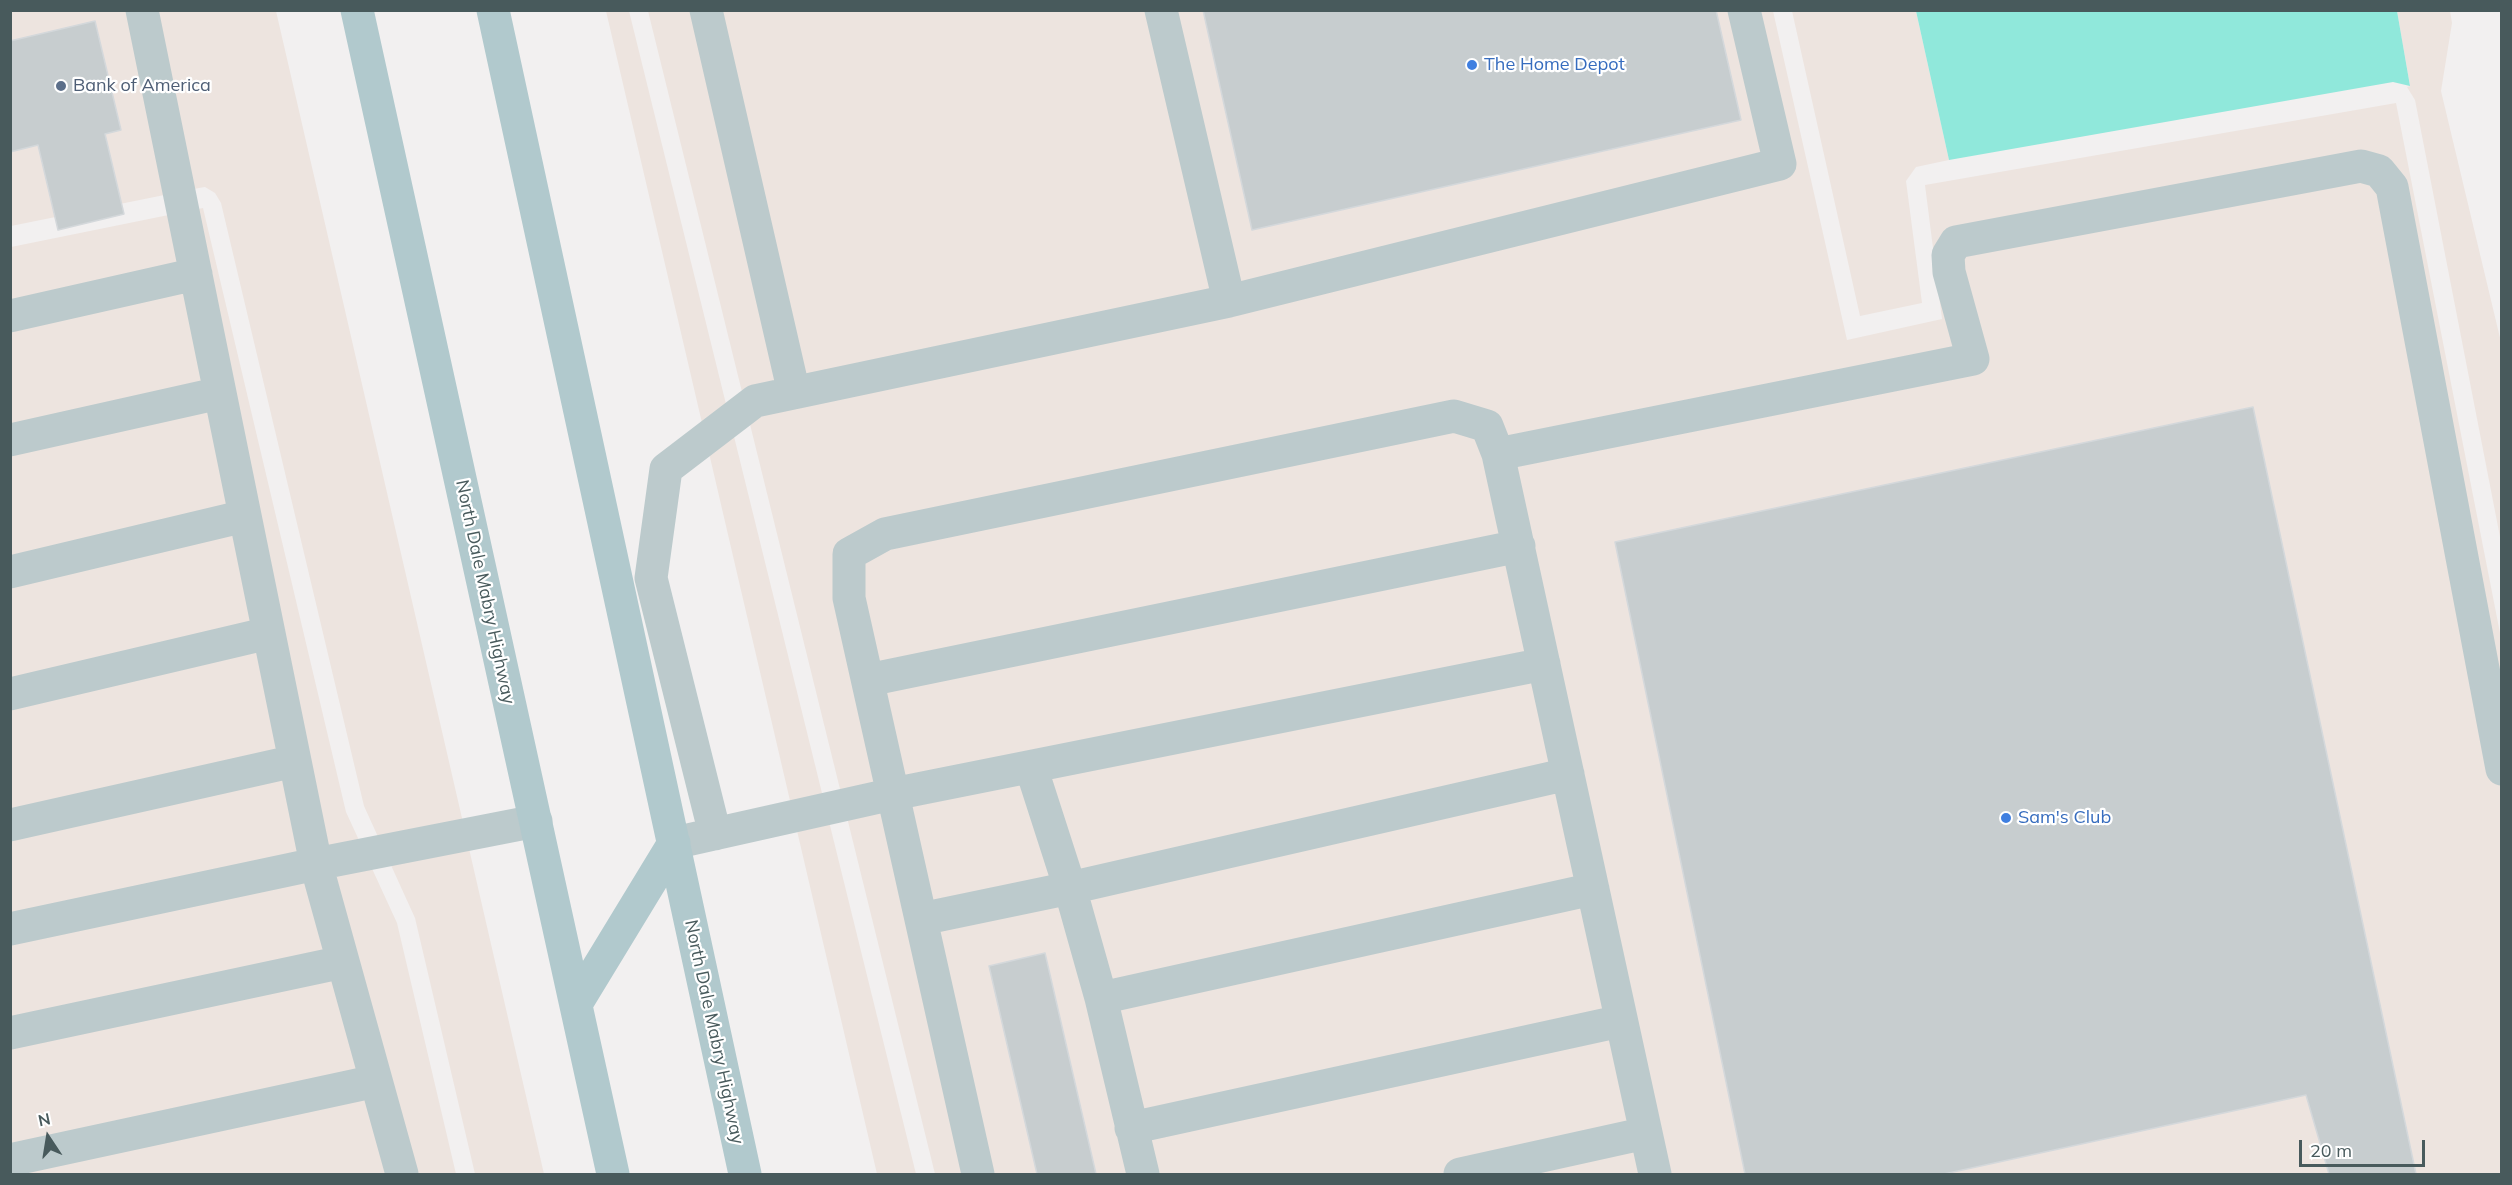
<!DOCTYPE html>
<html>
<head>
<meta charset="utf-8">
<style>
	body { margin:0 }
	#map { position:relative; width:2512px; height:1185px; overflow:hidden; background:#f2f0f0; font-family:Mulish,sans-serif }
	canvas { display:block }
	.frame { position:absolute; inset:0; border:12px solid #485a5c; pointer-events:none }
	.north { position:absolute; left:18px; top:1107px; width:60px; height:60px; -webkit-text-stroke:4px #fff; paint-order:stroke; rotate:348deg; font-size:16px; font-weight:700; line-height:24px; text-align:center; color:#485a5c }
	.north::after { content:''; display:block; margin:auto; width:21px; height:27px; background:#485a5c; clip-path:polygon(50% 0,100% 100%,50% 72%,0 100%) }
	.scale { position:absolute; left:2299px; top:1140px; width:126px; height:27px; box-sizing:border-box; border:3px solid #485a5c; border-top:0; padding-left:8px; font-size:18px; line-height:21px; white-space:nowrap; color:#485a5c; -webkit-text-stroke:4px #fff; paint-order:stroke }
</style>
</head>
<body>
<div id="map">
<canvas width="2512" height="1185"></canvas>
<div class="frame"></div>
<div class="north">N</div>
<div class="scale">20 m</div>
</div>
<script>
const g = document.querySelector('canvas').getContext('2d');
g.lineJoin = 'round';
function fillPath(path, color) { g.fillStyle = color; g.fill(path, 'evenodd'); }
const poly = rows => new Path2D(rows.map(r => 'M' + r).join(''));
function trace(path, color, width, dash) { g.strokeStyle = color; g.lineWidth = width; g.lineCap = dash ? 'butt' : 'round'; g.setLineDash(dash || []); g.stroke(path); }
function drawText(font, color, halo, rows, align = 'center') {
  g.font = font + ' Mulish,sans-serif'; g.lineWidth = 4.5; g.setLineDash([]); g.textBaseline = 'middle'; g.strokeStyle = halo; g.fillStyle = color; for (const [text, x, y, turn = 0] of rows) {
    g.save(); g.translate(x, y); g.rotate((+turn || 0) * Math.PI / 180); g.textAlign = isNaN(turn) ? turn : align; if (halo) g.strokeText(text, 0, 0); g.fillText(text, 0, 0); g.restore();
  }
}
fillPath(poly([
	[11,11,276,11,544,1174,475,1174,415,918,364,806,221,203,215,193,205,187,199,188,11,226],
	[606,11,629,11,916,1174,877,1174],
	[648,11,1773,11,1847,340,1942,319,1925,185,2396,103,2501,638,2501,1174,935,1174],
	[1792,11,1916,11,1949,160,1916,167,1906,181,1922,303,1860,316],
	[2397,11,2450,11,2452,23,2441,91,2501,342,2501,542,2415,100,2407,87,2410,86],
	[203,208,346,812,397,923,456,1174,11,1174,11,247]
]), '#ede4df');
fillPath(poly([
	[1916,11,2397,11,2410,86,2393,82,1949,160]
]), '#90e8db');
const building = poly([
	[1203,10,1716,10,1741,120,1252,230,1203,10],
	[95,21,121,130,105,134,124,214,58,230,38,145,10,152,10,41,95,21],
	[2253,407,2416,1174,2329,1174,2306,1095,1944,1174,1745,1174,1615,542,2253,407],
	[1045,953,1096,1174,1037,1174,989,966,1045,953]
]);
fillPath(building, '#c7cdcf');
trace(building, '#d4d8db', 1.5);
trace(poly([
	[142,10,316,864,536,821],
	[706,10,794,393],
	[1229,301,1780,164,1744,10],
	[10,316,196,274],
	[10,440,220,393],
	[1498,454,1973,359,1949,272,1948,255,1956,242,2361,166,2379,171,2392,187,2502,769],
	[10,572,245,516],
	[868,680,1519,546],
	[10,694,269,633],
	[1031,767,1070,888,1101,998,1143,1174],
	[10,825,295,761],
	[715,834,651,578,666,469,755,401,1229,301,1161,10],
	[674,843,893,794,1544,664],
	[921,919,1070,888,1568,774],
	[10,929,316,864,402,1174],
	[1101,998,1593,889],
	[10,1033,343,962],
	[1131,1128,1621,1021],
	[10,1160,376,1081],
	[978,1174,849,598,849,554,885,534,1454,416,1487,426,1498,454,1655,1174],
	[1460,1174,1646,1133]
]), '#bccacc', 33);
trace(poly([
	[357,10,613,1174],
	[493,10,745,1174],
	[576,1004,674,843]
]), '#b1c9cd', 33);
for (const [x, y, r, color] of [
	[1472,65,6,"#3f7fe0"],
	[61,86,6,"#5c6f8a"],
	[2006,818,6,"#3f7fe0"]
]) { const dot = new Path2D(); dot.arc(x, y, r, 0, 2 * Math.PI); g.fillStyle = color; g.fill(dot); trace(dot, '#fff', 2); }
drawText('18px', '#366cbe', '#fff', [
	["The Home Depot",1484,65],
	["Sam's Club",2018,818]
], 'left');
drawText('18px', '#4e5e75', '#fff', [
	["Bank of America",73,86]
], 'left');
drawText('18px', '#485a5c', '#fff', [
	["North Dale Mabry Highway",485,592,78],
	["North Dale Mabry Highway",714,1032,78]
]);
</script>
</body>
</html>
